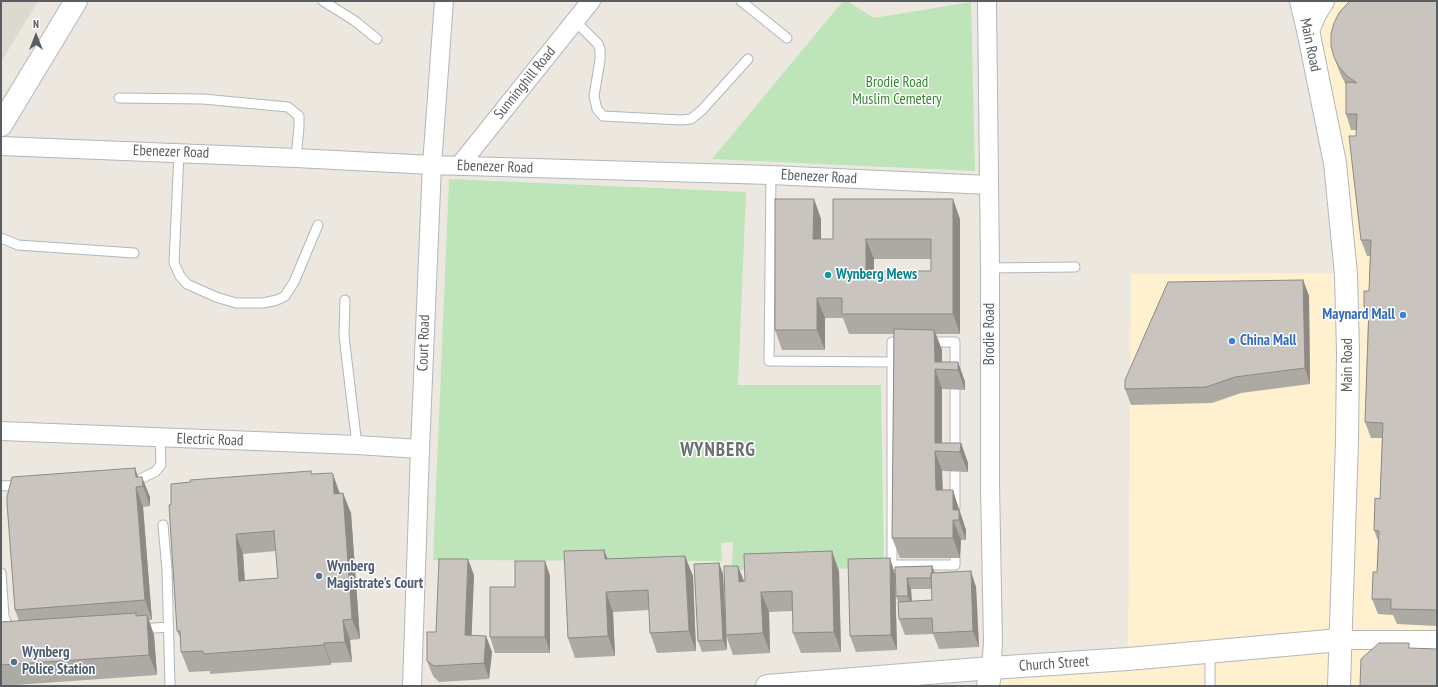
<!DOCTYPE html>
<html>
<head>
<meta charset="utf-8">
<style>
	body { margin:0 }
	#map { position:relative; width:1438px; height:687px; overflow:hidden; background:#ece8df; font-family:"PT Sans Narrow",sans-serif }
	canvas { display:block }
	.frame { position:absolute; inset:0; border:2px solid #585d61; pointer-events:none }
	.north { position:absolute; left:16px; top:16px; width:40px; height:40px; -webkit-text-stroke:3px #fff; paint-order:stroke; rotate:0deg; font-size:11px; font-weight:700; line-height:16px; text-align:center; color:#585d61 }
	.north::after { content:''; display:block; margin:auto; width:14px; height:18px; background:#585d61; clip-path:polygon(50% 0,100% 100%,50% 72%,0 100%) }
</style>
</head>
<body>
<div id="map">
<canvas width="1438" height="687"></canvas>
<div class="frame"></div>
<div class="north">N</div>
</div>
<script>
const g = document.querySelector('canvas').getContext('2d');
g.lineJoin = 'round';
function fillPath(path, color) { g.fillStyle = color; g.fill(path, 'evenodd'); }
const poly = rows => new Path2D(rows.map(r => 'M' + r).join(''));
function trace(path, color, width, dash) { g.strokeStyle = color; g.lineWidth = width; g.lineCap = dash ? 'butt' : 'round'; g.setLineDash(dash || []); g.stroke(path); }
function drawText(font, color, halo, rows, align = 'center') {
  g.font = font + ' "PT Sans Narrow",sans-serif'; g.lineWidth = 3; g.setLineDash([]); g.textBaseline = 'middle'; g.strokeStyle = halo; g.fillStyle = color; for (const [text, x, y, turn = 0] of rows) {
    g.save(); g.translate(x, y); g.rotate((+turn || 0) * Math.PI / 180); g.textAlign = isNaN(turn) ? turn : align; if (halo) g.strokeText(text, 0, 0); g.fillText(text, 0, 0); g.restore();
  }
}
fillPath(poly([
	[1301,1,1437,1,1437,686,988,686,991,668,1128,659,1131,274,1346,273]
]), '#fff0d0');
fillPath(poly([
	[1,1,38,1,1,62]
]), '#ded9cf');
fillPath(poly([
	[843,1,847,1,874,18,971,2,975,171,712,159],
	[449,179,746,192,738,385,881,385,884,568,732,570,733,542,721,543,722,561,433,560]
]), '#bde5b9');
const lane = poly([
	[323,1,355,21,377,39],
	[741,1,787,38],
	[575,21,598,44,600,49,600,60,594,96,597,109,603,116,681,120,691,119,702,110,748,59],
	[119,98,203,99,288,107,299,116,299,127,296,158],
	[179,153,174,263,180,276,187,284,216,297,236,303,263,303,277,300,285,296,294,282,318,225],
	[771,175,769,361,892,362],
	[1,238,18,245,134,253],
	[990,268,1075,267],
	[345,300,344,336,357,445],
	[906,342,892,342,892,565,955,565,955,558],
	[927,342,955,342,955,373],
	[955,390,955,454],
	[955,472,955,508],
	[132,481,139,480,148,475,155,472,161,465,160,438],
	[1,486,22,485],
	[163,525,167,570,170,686],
	[1,573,4,616,6,622,13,631],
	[140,629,169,627],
	[1210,686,1210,652]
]);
const street = poly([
	[987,1,990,268,990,485,993,644,991,668],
	[1,146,296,158,432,165,771,175,989,185],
	[459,166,591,1],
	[1,431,357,445,420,449],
	[1340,640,1437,640],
	[412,686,420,449,432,165,444,1]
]);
const secondary = poly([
	[1301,1,1308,30,1335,163,1346,274,1348,352,1347,441,1339,686],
	[1308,30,1315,14,1323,1],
	[1,125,76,1],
	[767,686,991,668,1128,659,1340,640],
	[988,686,991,668]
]);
trace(lane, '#b2b6bb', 11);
trace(street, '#b2b6bb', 20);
trace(secondary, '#b3b7bd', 24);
trace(lane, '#fff', 9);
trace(street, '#fff', 18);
trace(secondary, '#fff', 22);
fillPath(poly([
	[1437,1,1437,626,1397,624,1393,615,1378,614,1372,599,1377,572,1378,541,1374,530,1380,499,1382,438,1371,438,1365,422,1368,321,1364,307,1369,291,1370,256,1367,256,1361,240,1357,130,1351,130,1346,114,1346,85,1340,73,1334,57],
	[814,199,821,219,821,239,833,239,960,219,960,334,936,334,942,350,942,362,958,362,965,382,965,390,942,389,942,443,961,443,968,463,968,472,942,471,943,490,960,510,960,513,966,530,966,540,961,540,960,558,900,558,892,538,894,334,849,334,843,318,825,318,825,350,782,350,775,330],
	[874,259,931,259,931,271,874,271],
	[1303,280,1309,296,1310,384,1241,393,1212,403,1131,405,1125,389],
	[135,468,138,477,150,497,150,506,143,507,152,620,149,620,154,635,157,675,1,686,1,622,19,621,15,610],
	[312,474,340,493,351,513,360,639,350,640,352,662,331,663,331,665,210,674,210,671,189,672,181,652,181,640,177,631,171,505],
	[276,551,278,578,245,580,243,554],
	[685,556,693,576,696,651,657,653,650,633,649,610,613,612,615,656,575,658,568,638,608,559],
	[545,561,550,576,550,653,495,653,490,637,515,587],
	[719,563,723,574,727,650,702,652,698,641],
	[932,566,935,573,976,587,979,647,939,649,933,634,905,635,899,619,898,602,896,596,895,567],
	[911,589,932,589,932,600,912,601],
	[839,571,841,652,801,653,793,633,793,611,769,612,770,653,733,655,726,635,744,581],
	[895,574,897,650,856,652,850,636],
	[474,575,471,635,486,636,492,652,489,679,439,682,433,676,427,661,436,632]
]), '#ada9a3');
fillPath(poly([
	[814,199,821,219,821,259,813,239],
	[953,199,960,219,960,334,953,314],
	[866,239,874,259,874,291,866,271],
	[1303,280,1309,296,1310,384,1305,368],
	[817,298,825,318,825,350,817,330],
	[934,330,942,350,942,369,935,362],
	[958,362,965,382,965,390,958,370],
	[935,369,942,389,942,451,935,443],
	[961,443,968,463,968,472,960,452],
	[935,451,942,471,943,510,936,490],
	[135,468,141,486,136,477],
	[333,474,340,494,334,494],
	[142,477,150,497,150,506,143,486],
	[136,487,143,507,152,620,145,600],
	[953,490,966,530,966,540,959,520,953,510],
	[343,493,351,513,360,639,352,619],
	[953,520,961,540,960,558,953,538],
	[236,534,243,554,246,601,239,581],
	[604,550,612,570,605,559],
	[832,551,839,571,841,652,834,632],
	[685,556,693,576,696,651,689,631],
	[890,558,895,574,897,650,891,635],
	[468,559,474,575,471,651,465,635],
	[545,561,550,576,550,653,545,637],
	[719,563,723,574,727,650,723,640],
	[738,566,746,586,739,582],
	[932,566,936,577,933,578],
	[971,571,976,587,979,647,973,631],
	[907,578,911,589,912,607,908,596],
	[606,592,613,612,615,656,608,636],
	[761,592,769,612,770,653,763,633],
	[147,615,154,635,157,675,149,655],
	[343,620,350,640,352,662,345,642],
	[486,636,492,652,489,679,484,663],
	[324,643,331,663,331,665,324,645]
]), '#8d8a85');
const building = poly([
	[1350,1,1437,1,1437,610,1391,609,1391,599,1372,599,1373,572,1377,572,1379,531,1374,530,1375,498,1380,499,1383,423,1365,422,1369,308,1364,307,1364,291,1369,291,1371,240,1361,240,1349,136,1356,136,1357,114,1346,114,1346,82,1357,83,1347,76,1339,67,1334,57,1331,46,1331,34,1334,23,1339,13,1346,5,1350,1],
	[775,199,814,199,813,239,833,239,833,199,953,199,953,314,842,314,842,298,817,298,817,330,775,330,775,199],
	[866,239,931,239,931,271,866,271,866,239],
	[1303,280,1305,368,1235,377,1206,387,1125,389,1125,380,1168,282,1303,280],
	[894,329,934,330,935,362,958,362,958,370,935,369,935,443,961,443,960,452,935,451,936,490,953,490,953,510,959,510,959,520,953,520,953,538,892,538,894,329],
	[135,468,136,477,142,477,143,486,136,487,145,600,15,610,7,503,7,497,12,477,135,468],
	[311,471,311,474,332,473,333,474,334,494,343,493,352,619,343,620,345,642,324,643,324,645,203,654,203,651,181,652,180,631,177,631,169,505,171,505,171,484,191,482,190,480,311,471],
	[274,531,278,578,239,581,236,534,274,531],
	[604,550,605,559,685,556,689,631,650,633,648,590,606,592,608,636,568,638,564,551,604,550],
	[832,551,834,632,793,633,792,591,761,592,763,633,726,635,724,566,738,566,739,582,745,581,744,554,832,551],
	[890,558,891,635,850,636,848,559,890,558],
	[439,559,468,559,465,635,486,636,484,663,434,666,427,661,427,632,436,632,439,559],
	[515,561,545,561,545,637,490,637,490,587,515,587,515,561],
	[719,563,723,640,698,641,694,564,719,563],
	[932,566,932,573,931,573,931,578,907,578,908,596,896,596,895,567,932,566],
	[971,571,973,631,933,633,932,618,899,619,898,602,932,600,931,573,971,571],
	[136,613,136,616,147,615,149,655,1,665,1,622,136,613],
	[1379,643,1409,643,1409,648,1437,649,1437,686,1360,686,1361,659,1379,643]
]);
fillPath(building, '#c9c5be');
trace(building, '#8d8a85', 1);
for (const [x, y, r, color] of [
	[828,275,4,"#0f9aa8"],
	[1403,315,4,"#3f7fe0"],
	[1232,341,4,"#3f7fe0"],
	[319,576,4,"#5c6f8a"],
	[14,662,4,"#5c6f8a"]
]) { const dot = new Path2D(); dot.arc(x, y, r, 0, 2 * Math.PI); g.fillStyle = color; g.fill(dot); trace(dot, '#fff', 1.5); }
drawText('15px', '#585d61', '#fff', [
	["Main Road",1310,45,78],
	["Sunninghill Road",525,83,-51],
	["Ebenezer Road",171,152,2],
	["Ebenezer Road",495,167,2],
	["Ebenezer Road",819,177,3],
	["Brodie Road",990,334,-90],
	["Court Road",424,343,-88],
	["Main Road",1348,365,-90],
	["Electric Road",210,440,2],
	["Church Street",1054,664,-4]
]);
drawText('15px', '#358631', '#fff', [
	["Brodie Road",897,83],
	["Muslim Cemetery",897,100]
]);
drawText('bold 15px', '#0d838f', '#fff', [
	["Wynberg Mews",836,275]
], 'left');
drawText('bold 15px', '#366cbe', '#fff', [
	["Maynard Mall",1395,315],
	["China Mall",1240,341,"left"]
], 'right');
drawText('bold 15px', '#4e5e75', '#fff', [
	["Wynberg",327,567],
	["Magistrate's Court",327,584],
	["Wynberg",22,653],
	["Police Station",22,670]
], 'left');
g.letterSpacing = '1px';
drawText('bold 19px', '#696f73', '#fff', [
	["WYNBERG",718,451]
]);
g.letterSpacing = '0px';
</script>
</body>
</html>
